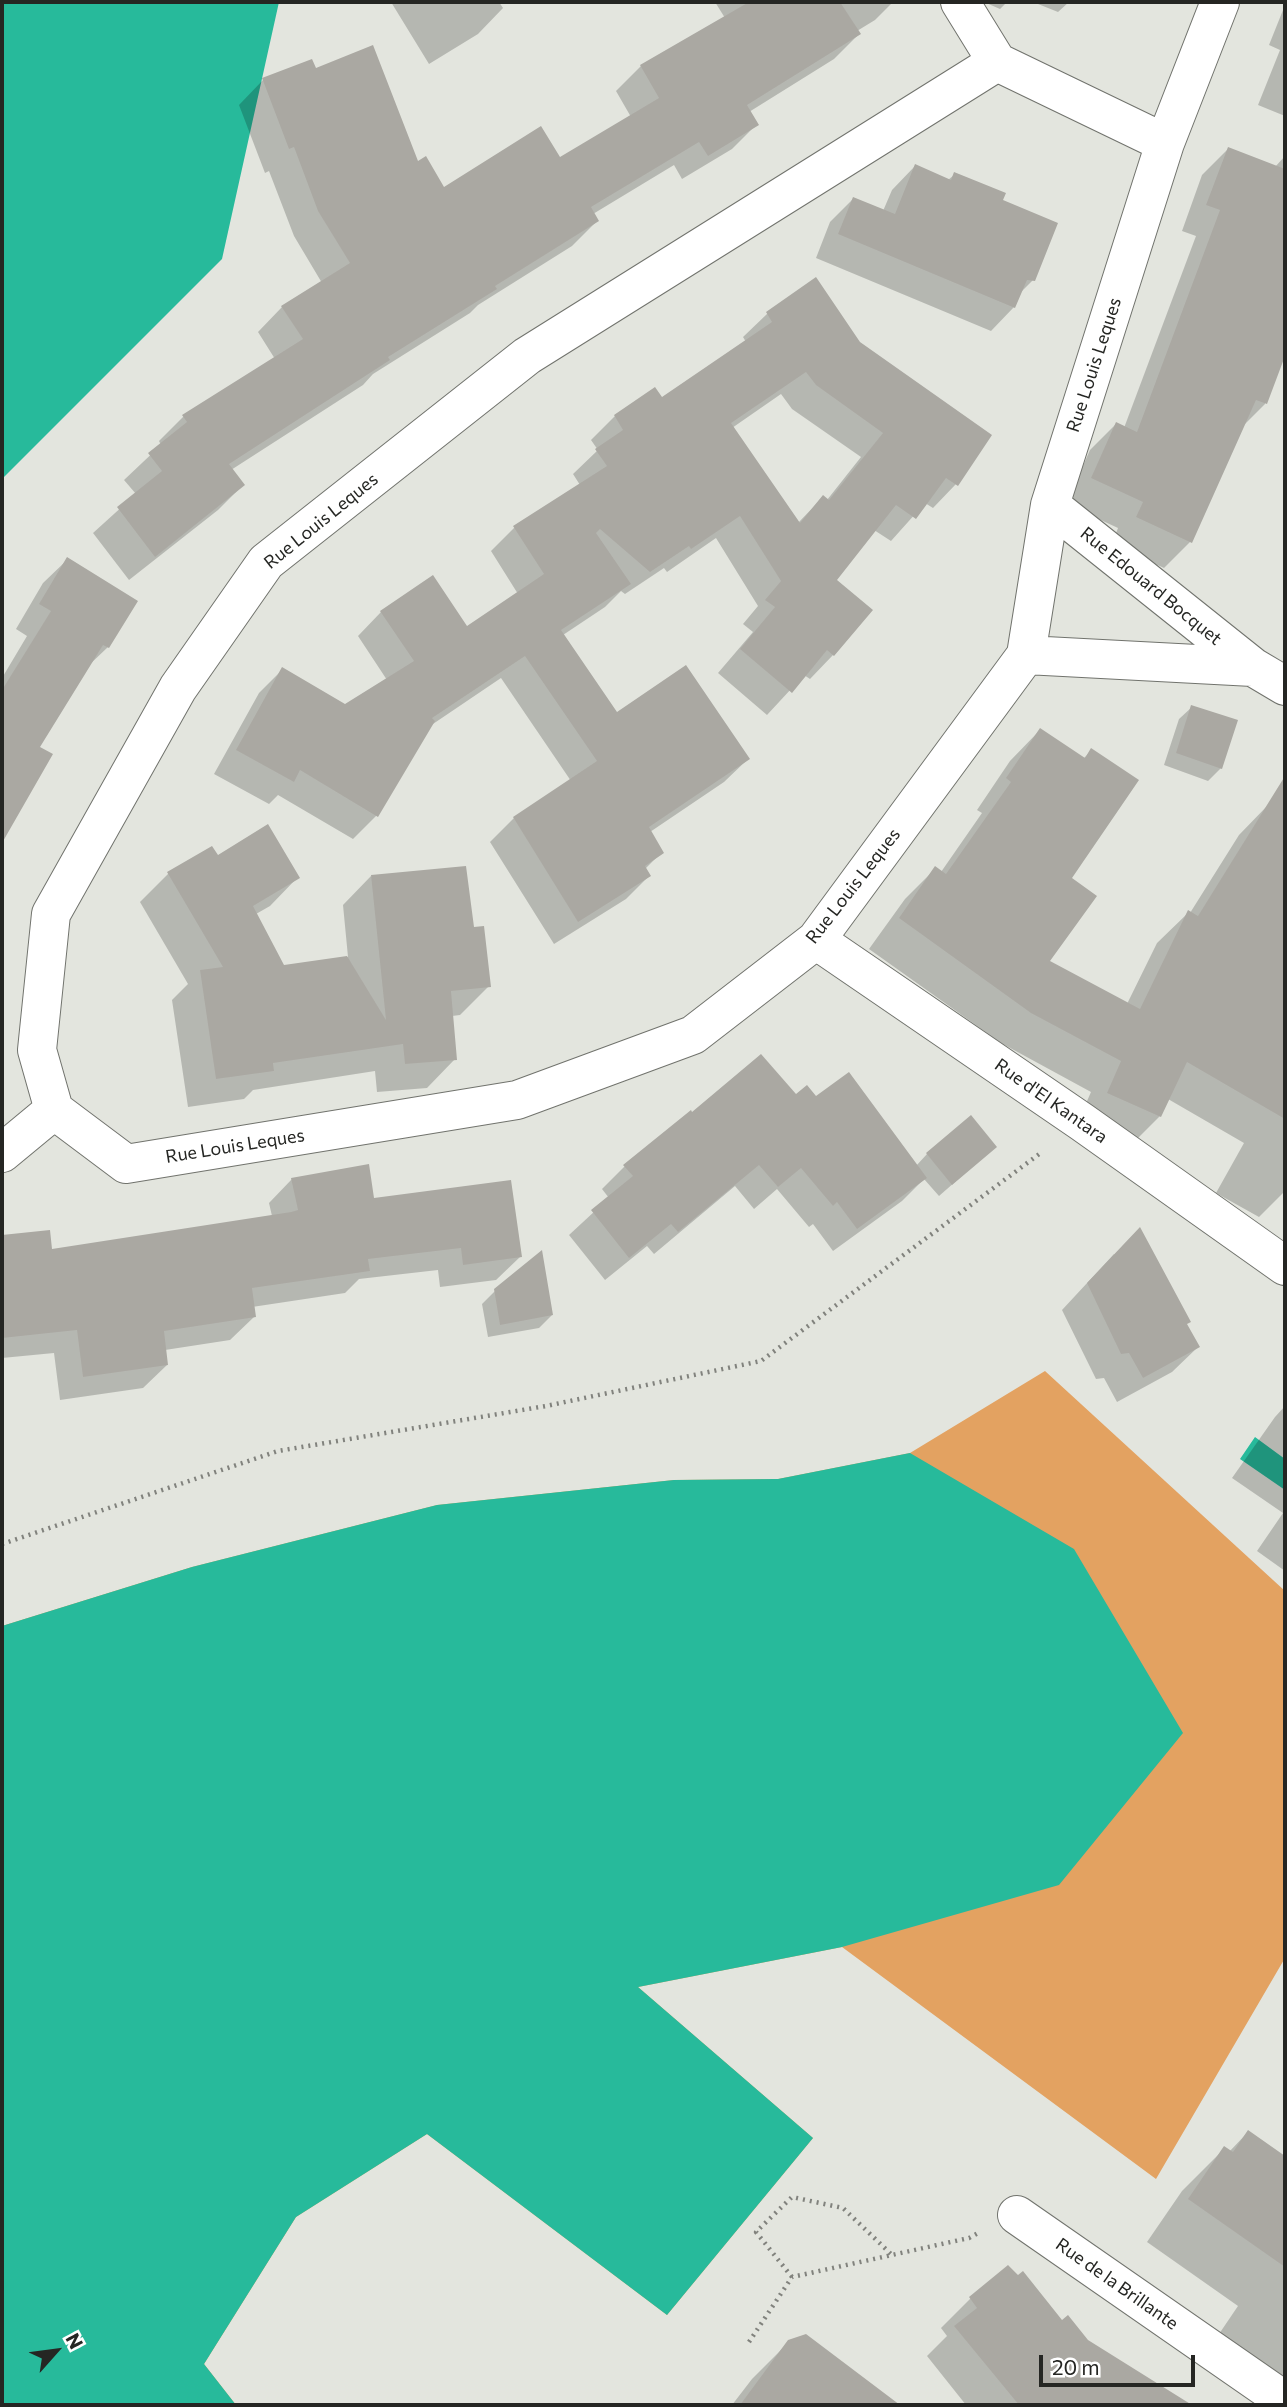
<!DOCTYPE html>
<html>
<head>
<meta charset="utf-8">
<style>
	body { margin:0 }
	#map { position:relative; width:1287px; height:2407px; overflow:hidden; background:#e3e5de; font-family:Commissioner,sans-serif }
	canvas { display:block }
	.frame { position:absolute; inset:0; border:4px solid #252623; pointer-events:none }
	.north { position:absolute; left:21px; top:2316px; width:70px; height:70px; -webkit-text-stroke:5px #fff; paint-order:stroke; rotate:62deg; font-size:19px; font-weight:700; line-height:28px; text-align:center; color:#252623 }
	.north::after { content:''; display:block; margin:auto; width:24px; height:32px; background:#252623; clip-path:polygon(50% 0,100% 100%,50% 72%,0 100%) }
	.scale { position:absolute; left:1039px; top:2355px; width:156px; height:32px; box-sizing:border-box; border:4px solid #252623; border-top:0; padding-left:9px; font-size:21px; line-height:24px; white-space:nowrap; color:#252623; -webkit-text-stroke:5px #fff; paint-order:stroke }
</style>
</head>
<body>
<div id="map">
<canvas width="1287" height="2407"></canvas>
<div class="frame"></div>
<div class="north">N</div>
<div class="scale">20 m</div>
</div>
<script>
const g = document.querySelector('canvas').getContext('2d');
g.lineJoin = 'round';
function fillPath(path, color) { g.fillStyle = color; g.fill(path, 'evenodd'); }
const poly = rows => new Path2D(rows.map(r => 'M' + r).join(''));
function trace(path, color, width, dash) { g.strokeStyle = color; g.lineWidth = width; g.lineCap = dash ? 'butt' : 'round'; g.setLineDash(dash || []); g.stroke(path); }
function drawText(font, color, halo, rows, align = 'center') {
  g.font = font + ' Commissioner,sans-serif'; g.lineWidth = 7; g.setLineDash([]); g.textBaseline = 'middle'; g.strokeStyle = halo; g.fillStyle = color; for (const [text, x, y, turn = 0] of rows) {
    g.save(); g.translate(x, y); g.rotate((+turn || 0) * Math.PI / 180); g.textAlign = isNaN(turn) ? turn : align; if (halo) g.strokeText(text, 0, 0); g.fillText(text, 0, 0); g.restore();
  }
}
fillPath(poly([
	[1045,1371,1285,1591,1285,1958,1156,2179,842,1947,638,1987,813,2138,667,2315,427,2134,296,2217,204,2364,236,2405,2,2405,2,1626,192,1567,437,1505,674,1480,778,1479,910,1453]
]), '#e3a261');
fillPath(poly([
	[2,2,279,2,222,259,2,479],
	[1255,1437,1285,1459,1285,1490,1240,1459],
	[910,1453,1074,1549,1183,1733,1059,1885,842,1947,638,1987,813,2138,667,2315,427,2134,296,2217,204,2364,236,2405,2,2405,2,1626,192,1567,437,1505,674,1480,778,1479]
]), '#27ba9b');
fillPath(poly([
	[391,2,499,2,503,8,478,34,429,64],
	[715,2,893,2,875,20,857,31,859,34,834,59,749,112,757,124,732,149,682,179,674,165,593,214,597,221,572,246,478,305,470,313,373,374,363,385,231,470,243,485,218,510,129,580,93,533,136,494,124,480,161,445,159,441,184,416,275,359,258,332,282,307,322,283,294,236,269,171,265,173,239,105,263,80,315,70,417,163,443,190,560,160,631,117,616,91,641,66,725,18],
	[984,2,1007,2,1000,9],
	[1033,2,1069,2,1058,12],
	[1285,5,1285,116,1258,105,1280,50,1269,45],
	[1228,149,1275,167,1285,156,1285,351,1265,404,1242,427,1190,542,1164,568,1112,544,1118,528,1066,504,1090,450,1116,424,1124,428,1196,236,1182,231,1202,175],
	[915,166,948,180,954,175,1033,280,1020,293,1014,307,991,331,816,258,830,222,853,199,883,211,892,190],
	[816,280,956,484,933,508,925,503,891,541,874,530,835,580,833,655,810,679,804,675,767,715,718,673,753,632,743,624,758,606,716,538,667,572,664,568,625,594,621,591,605,607,563,635,617,714,748,759,724,782,650,832,662,852,645,869,649,876,626,899,554,944,490,842,514,818,571,781,501,678,430,726,376,816,353,839,278,795,269,804,214,774,259,693,282,670,345,706,387,680,358,636,381,612,467,628,518,594,491,551,514,528,580,485,573,474,598,450,591,440,615,416,662,400,746,342,743,337,767,314],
	[781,394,792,409,861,457,827,500,823,497,798,523,732,428],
	[68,559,108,647,87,667,38,747,24,800,2,822,2,678,27,636,16,629,43,583],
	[1192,707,1221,768,1208,781,1164,765,1179,719],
	[1040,730,1083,759,1092,750,1070,879,1047,962,1127,1004,1157,943,1188,913,1190,913,1239,835,1269,804,1285,814,1285,1191,1259,1217,1216,1193,1244,1143,1168,1099,1160,1116,1129,1147,1077,1124,1091,1092,1001,1043,869,949,905,899,936,868,941,872,982,813,977,810,1010,761],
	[217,857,298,877,270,906,256,914,283,967,348,957,343,905,371,876,489,986,460,1015,452,1016,455,1059,427,1088,377,1092,375,1071,253,1090,244,1099,188,1107,172,1000,188,984,140,902,168,874],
	[796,1097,815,1098,916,1166,927,1154,995,1147,939,1196,924,1179,902,1201,833,1251,813,1224,809,1227,777,1189,754,1209,735,1186,654,1254,647,1246,605,1280,569,1235,609,1198,602,1189,625,1166],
	[292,1179,373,1200,520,1257,496,1280,440,1287,438,1270,359,1279,345,1293,252,1307,254,1317,230,1340,165,1350,167,1365,143,1388,60,1400,54,1353,2,1358,2,1237,48,1232,50,1251,272,1216,269,1203],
	[1114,1254,1186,1324,1198,1347,1172,1372,1117,1402,1104,1378,1096,1379,1062,1310],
	[495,1291,552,1315,539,1328,488,1337,482,1304],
	[1285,1406,1285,1571,1257,1551,1283,1513,1232,1478,1275,1417],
	[1248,2132,1285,2158,1285,2378,1219,2334,1238,2306,1147,2242,1182,2191,1224,2149,1229,2152],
	[971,2298,1062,2323,1086,2341,1188,2405,966,2405,927,2356,947,2336,941,2328],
	[806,2336,897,2405,732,2405,752,2379,789,2342]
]), '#0003');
fillPath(poly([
	[749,2,840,2,861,34,747,105,759,125,708,156,699,142,591,207,599,221,495,286,497,289,388,357,390,360,229,464,245,485,155,557,117,507,162,471,148,453,187,422,182,415,303,339,281,306,350,263,318,211,294,147,289,149,262,78,312,59,316,68,373,45,418,161,426,156,444,187,541,126,560,157,659,98,640,65],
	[1228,147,1285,169,1285,356,1267,404,1256,400,1192,543,1136,517,1143,502,1091,478,1116,422,1137,432,1220,210,1206,205],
	[915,164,951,180,954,172,1006,193,1003,200,1058,223,1035,281,1027,280,1015,308,838,234,853,197,895,214],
	[816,277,860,342,992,435,958,486,946,478,916,519,896,505,837,580,873,610,834,656,827,650,792,693,740,649,775,607,765,600,781,581,740,516,691,549,689,546,650,572,600,529,596,533,631,584,561,630,617,712,686,665,750,759,649,827,664,853,645,866,651,876,578,922,513,817,597,761,525,656,432,718,435,721,378,817,300,770,294,782,236,750,282,667,345,704,414,661,380,611,433,575,467,626,544,574,513,526,607,466,595,449,623,430,614,415,655,387,662,397,772,322,766,312],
	[806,372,816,385,883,433,829,500,823,495,800,523,731,423],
	[67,557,138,601,109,648,103,645,40,747,53,754,2,843,2,690,51,611,39,604],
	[1191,705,1238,720,1222,769,1176,753],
	[1040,728,1085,758,1091,748,1139,780,1072,878,1097,896,1050,961,1140,1009,1188,910,1198,916,1285,776,1285,1119,1187,1062,1161,1117,1107,1093,1121,1061,1031,1013,899,918,935,866,946,874,1011,782,1006,778],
	[268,824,300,878,253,906,284,965,347,956,386,1020,371,875,466,866,474,927,484,926,491,987,451,991,457,1060,405,1064,403,1044,273,1063,274,1071,216,1079,200,970,223,967,167,872,212,846,218,855],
	[761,1054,796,1094,807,1085,816,1096,849,1072,927,1178,857,1229,837,1202,833,1206,801,1168,778,1187,759,1165,678,1232,671,1224,629,1258,591,1210,633,1176,623,1165,691,1110,692,1112],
	[971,1115,997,1147,952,1185,926,1153],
	[369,1164,374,1198,511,1180,522,1257,463,1265,461,1248,368,1259,370,1271,252,1288,256,1317,164,1331,168,1365,83,1377,77,1330,2,1338,2,1235,50,1230,52,1249,291,1212,298,1210,291,1178],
	[1140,1227,1191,1322,1187,1324,1200,1347,1143,1378,1129,1353,1121,1354,1087,1283],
	[542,1250,553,1315,500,1325,494,1289],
	[1248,2130,1285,2156,1285,2267,1188,2199,1224,2146,1233,2152],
	[1008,2265,1018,2275,1023,2271,1062,2320,1068,2315,1088,2340,1192,2405,1019,2405,954,2326,977,2308,969,2297],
	[806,2334,900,2405,740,2405,788,2340]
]), '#aaa8a2');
const street = poly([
	[960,2,997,62],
	[1165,143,997,62,527,356,266,562,178,688,51,914,37,1050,54,1110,126,1164,517,1100,693,1035,816,940,1026,655,1050,505,1165,143,1220,2],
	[1050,505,1253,667,1285,686],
	[1026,655,1253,667],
	[816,940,1082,1122,1285,1266],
	[2,1153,54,1110],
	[1017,2215,1285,2401]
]);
trace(street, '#71736d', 40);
trace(poly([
	[2,1544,278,1451,546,1406,761,1361,1042,1152],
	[792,2277,756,2232,792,2197,843,2208,891,2254],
	[749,2342,792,2277,969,2238,978,2233]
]), '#81827d', 4.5, [2, 5]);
trace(street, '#fff', 38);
drawText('18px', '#252623', '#fff', [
	["Rue Louis Leques",1094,365,-72],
	["Rue Louis Leques",321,521,-39],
	["Rue Edouard Bocquet",1151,586,39],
	["Rue Louis Leques",853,886,-52],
	["Rue d'El Kantara",1051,1101,35],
	["Rue Louis Leques",235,1146,-9],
	["Rue de la Brillante",1117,2284,35]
]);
</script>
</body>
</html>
